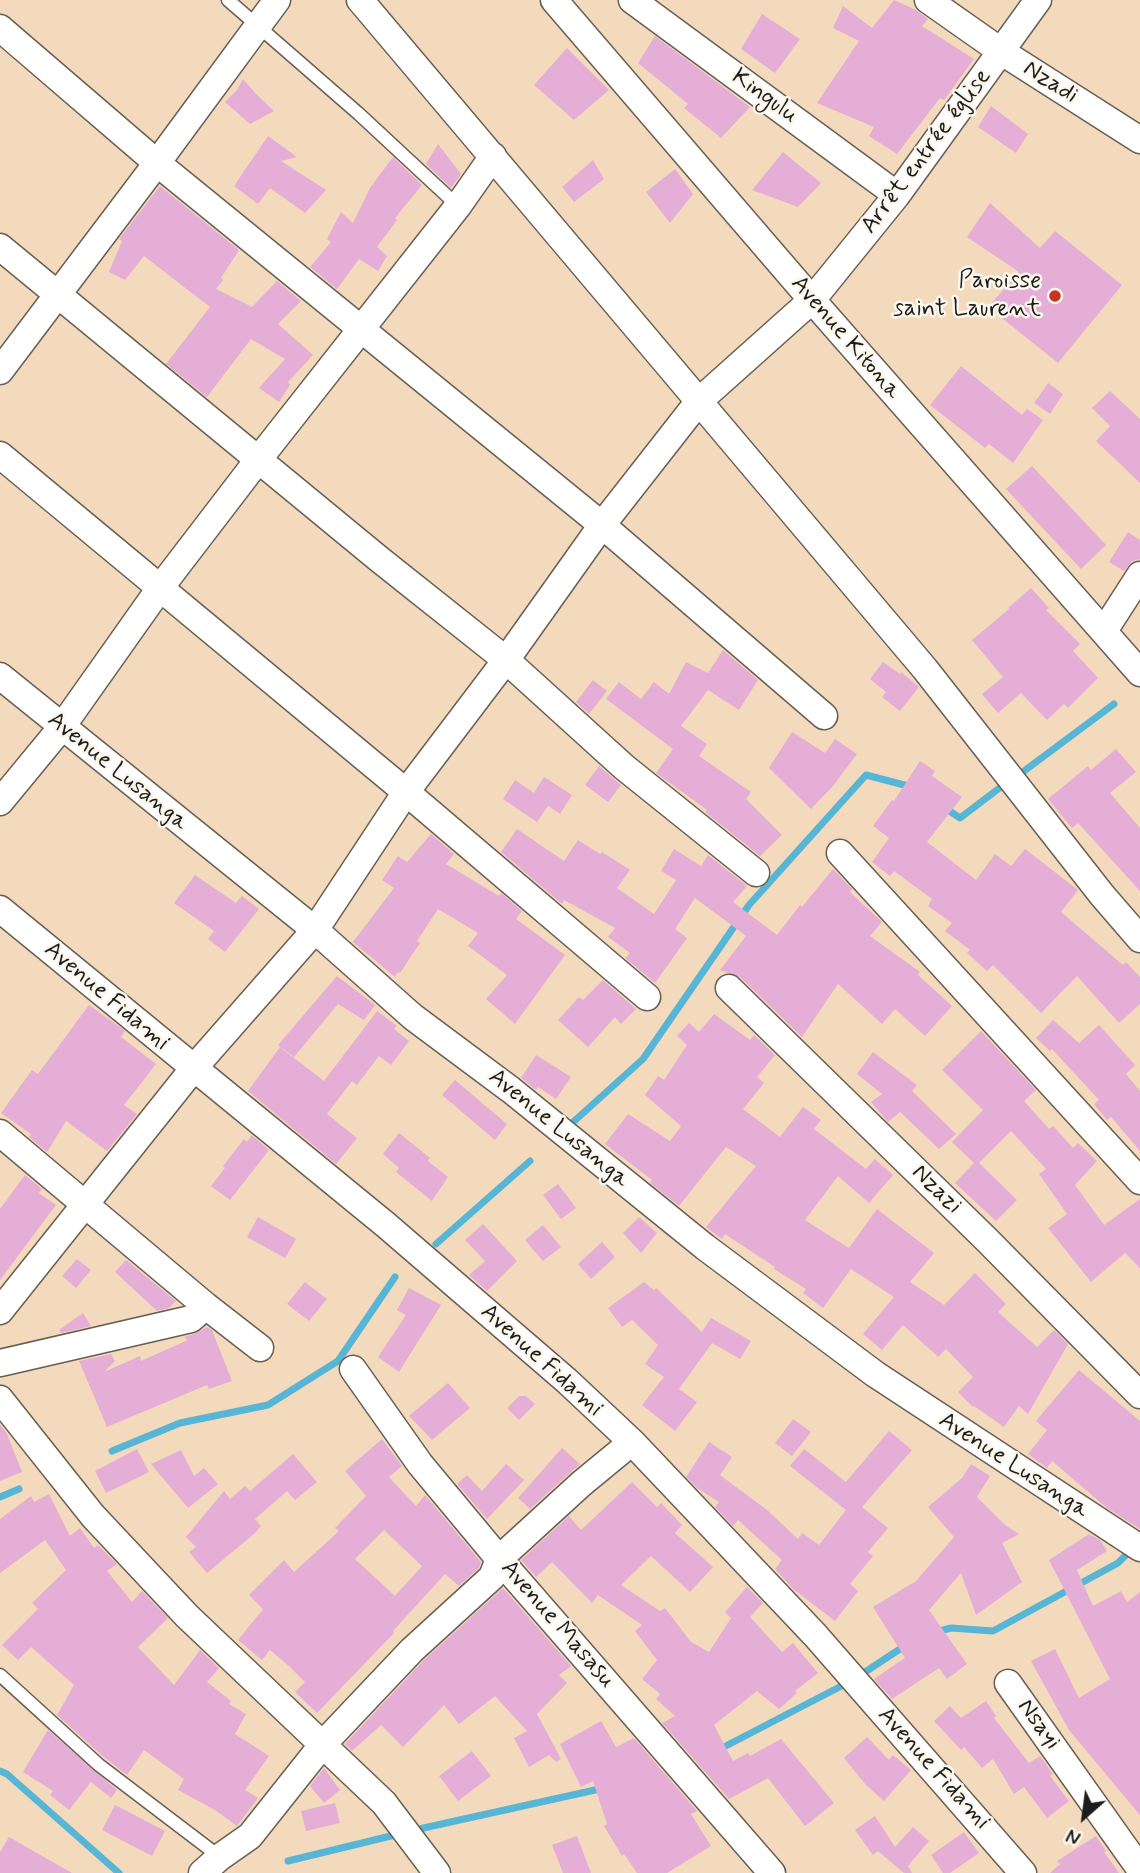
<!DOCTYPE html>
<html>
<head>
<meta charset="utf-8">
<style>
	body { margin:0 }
	#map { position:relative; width:1140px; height:1873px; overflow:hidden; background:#f4dabc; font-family:Mynerve,sans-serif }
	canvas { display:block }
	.north { position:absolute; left:1049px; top:1782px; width:70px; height:70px; -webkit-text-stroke:5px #fbf7ec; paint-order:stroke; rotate:208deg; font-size:19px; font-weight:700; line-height:28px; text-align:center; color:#1c1c1c }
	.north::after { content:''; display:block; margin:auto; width:24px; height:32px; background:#1c1c1c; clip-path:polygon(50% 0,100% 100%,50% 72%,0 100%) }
</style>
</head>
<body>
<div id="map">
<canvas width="1140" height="1873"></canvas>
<div class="north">N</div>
</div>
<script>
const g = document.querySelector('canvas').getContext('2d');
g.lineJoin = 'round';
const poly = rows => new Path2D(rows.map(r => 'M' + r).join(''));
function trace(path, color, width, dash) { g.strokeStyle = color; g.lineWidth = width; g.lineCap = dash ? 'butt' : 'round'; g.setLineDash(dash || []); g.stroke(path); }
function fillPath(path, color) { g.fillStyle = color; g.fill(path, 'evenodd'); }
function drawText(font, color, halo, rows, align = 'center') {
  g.font = font + ' Mynerve,sans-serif'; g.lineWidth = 5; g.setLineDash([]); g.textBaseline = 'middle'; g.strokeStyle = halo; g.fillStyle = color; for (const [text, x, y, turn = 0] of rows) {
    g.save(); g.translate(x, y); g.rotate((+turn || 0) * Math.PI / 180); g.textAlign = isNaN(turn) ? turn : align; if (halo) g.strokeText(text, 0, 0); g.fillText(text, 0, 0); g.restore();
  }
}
trace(poly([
	[1016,777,1114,704],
	[945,808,960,818,1006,783],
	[571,1124,643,1059,749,905,866,775,912,787],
	[436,1244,530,1161],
	[112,1451,180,1423,268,1405,338,1361,395,1277],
	[0,1497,19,1489],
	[936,1632,951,1628,993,1631,1118,1563,1131,1550],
	[718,1750,853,1680,906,1645],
	[0,1771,7,1774,119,1873],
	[410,1831,604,1788],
	[288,1861,399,1834]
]), '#57b5d5', 7);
fillPath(poly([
	[894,0,916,10,928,19,922,26,974,59,944,100,940,98,897,154,869,136,874,127,817,103,859,41,833,28,843,6,872,28],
	[762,14,800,39,775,73,741,49],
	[655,36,750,107,721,138,684,108,688,104,638,63],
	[567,48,609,90,574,120,534,85],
	[243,79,256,94,274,111,250,124,225,102,237,90],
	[991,106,1028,134,1016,153,978,127],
	[268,136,297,157,281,161,326,190,305,213,270,188,258,204,234,186],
	[438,144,461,174,451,188,426,164],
	[783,152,821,183,798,207,752,190],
	[393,157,422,185,395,218,397,220,377,247,387,256,378,271,359,259,337,289,310,267,331,242,327,239,341,212,353,223,370,188],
	[593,160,604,179,574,202,562,187],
	[675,169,693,194,670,223,646,192],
	[160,186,239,250,221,278,223,280,216,289,252,307,277,281,301,301,278,324,313,355,288,382,290,385,279,402,259,388,285,359,251,339,207,397,166,364,210,307,144,256,125,280,109,272,122,241,119,239],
	[990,203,1040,248,1055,231,1122,285,1058,363,988,307,1019,272,967,237],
	[961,366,1022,415,1027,409,1043,420,1013,463,989,444,985,448,930,405],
	[1048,383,1063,394,1050,414,1034,403],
	[1110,391,1140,419,1140,483,1096,441,1110,426,1092,408],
	[1032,466,1106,545,1081,569,1006,489],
	[1128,532,1140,540,1140,559,1132,561,1124,571,1109,562],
	[1031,588,1049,608,1046,610,1080,644,1073,651,1098,678,1068,708,1064,704,1047,720,1021,693,998,713,982,694,1003,677,972,640,1009,609,1008,608],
	[723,650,758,680,739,710,708,690,681,726,707,744,699,756,751,792,746,799,782,835,760,856,705,812,707,810,656,773,673,749,606,699,619,682,641,699,654,682,669,694,686,662,708,673],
	[883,662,900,674,901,672,919,687,900,711,882,697,886,692,870,679],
	[593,680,607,691,589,714,576,702],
	[792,732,825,753,835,739,857,754,833,786,811,809,769,768],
	[1116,749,1136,772,1110,793,1140,828,1140,891,1078,823,1072,828,1048,799,1088,766,1091,770],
	[920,761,935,771,932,776,962,797,927,842,976,880,995,854,1011,866,1025,849,1078,890,1061,912,1123,965,1126,962,1140,977,1140,1004,1119,1023,1077,976,1041,1013,993,965,987,971,967,953,970,950,945,931,952,923,928,906,932,899,894,871,890,876,872,862,889,838,873,826,892,800,894,801],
	[599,766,621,785,608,802,585,785],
	[544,777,572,795,560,814,548,806,537,822,503,799,515,780,534,793],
	[517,829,564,861,578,840,600,854,602,852,630,870,617,888,654,914,676,880,661,871,674,849,701,866,708,855,747,886,733,902,777,935,800,905,802,907,833,869,852,889,850,892,882,922,870,936,920,972,918,975,952,1006,925,1036,895,1009,882,1024,838,984,802,1037,740,977,720,970,746,936,695,898,675,929,687,938,655,983,625,958,630,953,608,937,615,928,564,900,562,904,501,852],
	[431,834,454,854,446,864,499,896,501,893,522,911,516,919,565,955,515,1024,486,999,507,975,468,946,478,933,438,909,417,941,420,943,400,973,398,972,395,977,353,942,394,888,382,880,398,856,407,862],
	[195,875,236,903,242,896,259,909,225,952,208,939,214,931,174,903],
	[337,976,375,1005,364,1020,338,1004,294,1057,278,1045],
	[603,980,636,1009,621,1024,615,1017,588,1047,558,1020,579,997,583,1000],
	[89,1005,125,1031,121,1037,156,1064,124,1105,137,1114,107,1151,66,1121,47,1152,29,1137,31,1134,1,1113,32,1070,38,1074],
	[377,1011,397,1026,394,1029,409,1041,391,1065,379,1056,357,1085,352,1081,327,1114,357,1138,336,1164,248,1091,280,1047,324,1081],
	[714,1014,750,1040,754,1035,775,1055,757,1077,764,1083,743,1109,780,1137,803,1107,821,1120,814,1129,866,1169,875,1159,893,1175,869,1203,838,1176,805,1220,849,1248,877,1209,934,1253,910,1282,944,1305,975,1273,1006,1304,998,1312,1037,1347,1054,1330,1068,1344,1028,1414,1019,1406,1004,1427,974,1406,973,1407,958,1392,973,1377,946,1349,938,1357,903,1325,882,1350,863,1334,894,1297,851,1269,823,1308,803,1293,806,1289,774,1269,775,1267,725,1234,722,1239,706,1227,756,1166,726,1147,679,1206,650,1183,652,1180,605,1144,628,1114,670,1141,681,1126,645,1095,658,1076,664,1080,687,1045,677,1036,689,1023,699,1032],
	[1053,1020,1079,1043,1099,1025,1135,1065,1126,1074,1140,1091,1140,1151,1111,1117,1107,1120,1094,1104,1099,1100,1052,1049,1050,1051,1036,1038],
	[981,1031,1036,1090,1024,1101,1049,1129,1053,1126,1073,1148,1078,1143,1097,1161,1075,1185,1104,1225,1140,1199,1140,1268,1125,1253,1091,1282,1048,1228,1067,1214,1039,1174,1046,1169,1011,1131,979,1163,1017,1200,996,1221,955,1183,974,1163,952,1142,983,1110,942,1070],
	[873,1052,917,1085,912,1091,956,1134,939,1149,900,1112,888,1122,871,1102,882,1094,857,1074],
	[536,1055,571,1077,556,1099,538,1087,536,1090,521,1078],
	[455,1080,507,1124,495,1140,442,1095],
	[399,1133,430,1158,428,1161,448,1177,432,1201,396,1172,399,1168,383,1154],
	[252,1135,269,1150,230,1200,211,1186,225,1168,223,1166,244,1139,247,1142],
	[25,1175,42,1189,39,1193,56,1205,0,1280,0,1209],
	[558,1184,576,1208,561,1219,543,1195],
	[258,1217,296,1239,285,1258,247,1237],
	[639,1217,657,1233,641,1253,623,1233],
	[483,1224,517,1261,487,1291,469,1275,485,1261,465,1240],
	[543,1225,561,1247,543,1261,525,1240],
	[602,1242,615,1257,591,1279,578,1264],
	[77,1259,91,1270,76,1288,62,1276],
	[126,1260,176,1301,169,1308,157,1311,115,1272],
	[305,1282,327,1299,309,1321,287,1304],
	[644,1282,654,1290,656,1288,702,1332,711,1318,751,1341,740,1359,712,1343,679,1389,697,1402,675,1431,642,1405,664,1377,645,1364,658,1345,632,1320,622,1327,608,1308],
	[409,1288,441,1305,399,1372,378,1357,406,1315,397,1310],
	[83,1313,91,1326,61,1333,59,1330],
	[207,1327,212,1330,232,1381,209,1389,207,1385,107,1427,79,1361,111,1354,115,1361,104,1372,140,1356,141,1361,188,1340,184,1337,195,1334],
	[1079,1370,1140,1421,1140,1529,1107,1508,1052,1461,1047,1468,1028,1454,1047,1430,1036,1421],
	[448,1383,470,1408,432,1440,409,1416],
	[519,1396,526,1396,535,1404,519,1420,507,1408],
	[793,1419,811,1432,792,1456,775,1443],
	[0,1424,7,1434,22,1472,0,1481],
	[889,1431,912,1450,862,1507,888,1528,868,1552,873,1556,850,1584,858,1591,835,1621,793,1589,775,1569,782,1560,738,1520,733,1526,715,1507,719,1502,697,1488,686,1477,709,1442,732,1457,720,1475,767,1510,798,1539,802,1533,819,1545,846,1510,790,1466,804,1449,846,1482],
	[382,1439,402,1466,389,1477,416,1506,425,1495,481,1562,479,1568,459,1586,445,1574,393,1631,394,1633,317,1713,295,1692,305,1682,290,1667,270,1650,262,1660,238,1640,263,1609,249,1595,284,1560,294,1572,339,1531,335,1528,366,1496,345,1471],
	[384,1530,422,1566,395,1596,355,1559],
	[562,1448,580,1464,530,1509,518,1498],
	[137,1449,149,1472,106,1493,95,1471],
	[181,1450,194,1476,204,1468,218,1484,188,1508,151,1464],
	[293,1454,317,1482,295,1500,287,1491,255,1519,261,1526,254,1534,207,1573,189,1552,196,1547,186,1537,224,1491,230,1499,245,1486,250,1491],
	[506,1464,524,1480,487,1519,457,1484,467,1475,482,1491],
	[971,1464,990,1476,977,1497,1005,1525,1019,1534,1002,1543,1022,1582,976,1615,961,1573,929,1610,967,1664,947,1679,939,1668,892,1699,874,1679,905,1658,873,1607,916,1581,954,1537,928,1507,962,1478],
	[632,1482,657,1507,661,1503,682,1525,675,1533,713,1567,690,1592,651,1556,621,1585,660,1611,665,1608,691,1642,709,1652,731,1618,725,1612,747,1587,763,1603,750,1617,782,1652,793,1643,818,1673,795,1691,797,1693,779,1709,757,1691,714,1725,733,1761,748,1753,750,1756,781,1739,834,1803,805,1826,768,1778,729,1799,662,1723,675,1716,656,1699,660,1694,642,1679,657,1660,635,1631,642,1625,598,1595,592,1603,552,1562,536,1577,521,1560,569,1516,581,1530],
	[49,1494,70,1536,80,1528,94,1548,98,1545,117,1564,107,1571,132,1602,142,1591,168,1618,138,1647,174,1685,200,1650,219,1668,207,1682,231,1701,229,1704,246,1714,235,1734,269,1756,245,1790,258,1798,237,1826,215,1810,178,1790,184,1779,144,1750,127,1775,105,1758,57,1715,74,1685,31,1647,18,1660,2,1645,38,1609,32,1603,66,1570,45,1540,0,1573,0,1519,31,1496,34,1502],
	[1089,1534,1100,1540,1107,1551,1077,1570,1093,1606,1121,1591,1127,1602,1140,1592,1140,1815,1069,1730,1031,1661,1055,1649,1079,1698,1110,1679,1049,1560],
	[503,1588,571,1666,559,1675,567,1683,537,1714,561,1759,556,1762,549,1755,529,1767,514,1738,527,1731,495,1696,459,1724,444,1705,403,1747,381,1725,352,1751,345,1744,423,1661],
	[986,1701,996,1716,994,1718,1029,1763,1040,1756,1053,1774,1050,1776,1069,1801,1047,1818,1024,1787,1014,1794,993,1759,982,1768,964,1747,961,1750,934,1721,950,1706,961,1718],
	[601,1721,616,1747,634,1738,697,1811,691,1814,711,1846,667,1873,637,1873,624,1854,622,1856,604,1826,607,1824,593,1781,581,1787,560,1744],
	[48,1730,117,1790,111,1798,91,1782,69,1810,50,1795,53,1791,23,1772],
	[867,1737,889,1760,893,1755,911,1770,884,1801,866,1785,844,1758],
	[472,1751,491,1776,458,1801,439,1776],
	[324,1768,340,1790,324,1803,310,1786],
	[335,1803,340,1823,306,1831,301,1811],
	[115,1805,165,1831,152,1856,102,1830],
	[875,1816,895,1847,913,1827,929,1841,908,1866,912,1873,904,1873,878,1851,873,1855,855,1830],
	[964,1832,979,1853,950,1873,943,1873,931,1855],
	[577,1836,591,1873,563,1873,552,1845],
	[1096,1836,1106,1851,1104,1852,1119,1873,1050,1873,1060,1864,1057,1861],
	[9,1837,72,1873,0,1873,0,1852]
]), '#e4aed7');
const lane = poly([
	[228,0,359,114,458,206],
	[0,1675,99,1765,220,1857]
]);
const street = poly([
	[360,0,925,669,1102,895,1140,939],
	[554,0,812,300,1140,673],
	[632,0,897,195],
	[928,0,1002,52,1140,140],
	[0,28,157,163,602,525,824,716],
	[0,247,379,559,506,660,624,767,756,873],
	[0,371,157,163,277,0],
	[0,455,406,792,647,997],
	[1104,631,1140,575],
	[0,676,315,930,413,1017,511,1090,705,1247,875,1374,1140,1548],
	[0,802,61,728,160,588,258,460,458,206,493,156],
	[840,853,1140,1181],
	[0,909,386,1225,567,1381,632,1442,815,1635,1023,1873],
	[729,988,987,1240,1140,1395],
	[0,1133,206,1306,260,1348],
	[0,1311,193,1069,315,930,406,792,506,660,602,525,699,401,812,300,897,195,1038,0],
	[0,1363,191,1319,206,1306],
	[353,1369,420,1464,499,1559,772,1873],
	[0,1399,93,1516,187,1616,384,1803,437,1873],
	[1008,1683,1140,1869],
	[202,1873,220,1857,250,1836,323,1744,412,1650,492,1577,499,1559,581,1484,632,1442]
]);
trace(lane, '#685e54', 15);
trace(street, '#685e54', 29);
trace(lane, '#fff', 12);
trace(street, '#fff', 26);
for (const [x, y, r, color] of [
	[1055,296,7,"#c8321e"]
]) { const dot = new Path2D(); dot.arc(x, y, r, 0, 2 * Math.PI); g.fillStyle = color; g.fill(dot); trace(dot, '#fbf7ec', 2.5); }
drawText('24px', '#1c1c1c', '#fbf7ec', [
	["Nzadi",1050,83,32],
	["Kingulu",764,97,36],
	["Arrêt entrée église",927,152,-53],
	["Avenue Kitona",845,338,49],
	["Avenue Lusanga",117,772,39],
	["Avenue Fidami",106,997,40],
	["Avenue Lusanga",558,1129,39],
	["Nzazi",936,1190,44],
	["Avenue Fidami",541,1361,42],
	["Avenue Lusanga",1013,1466,33],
	["Avenue Masasu",557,1625,49],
	["Nsayi",1038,1725,54],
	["Avenue Fidami",933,1769,48]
]);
drawText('24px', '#1c1c1c', '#fbf7ec', [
	["Paroisse",1041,282],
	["saint Laurent",1041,310]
], 'right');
</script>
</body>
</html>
